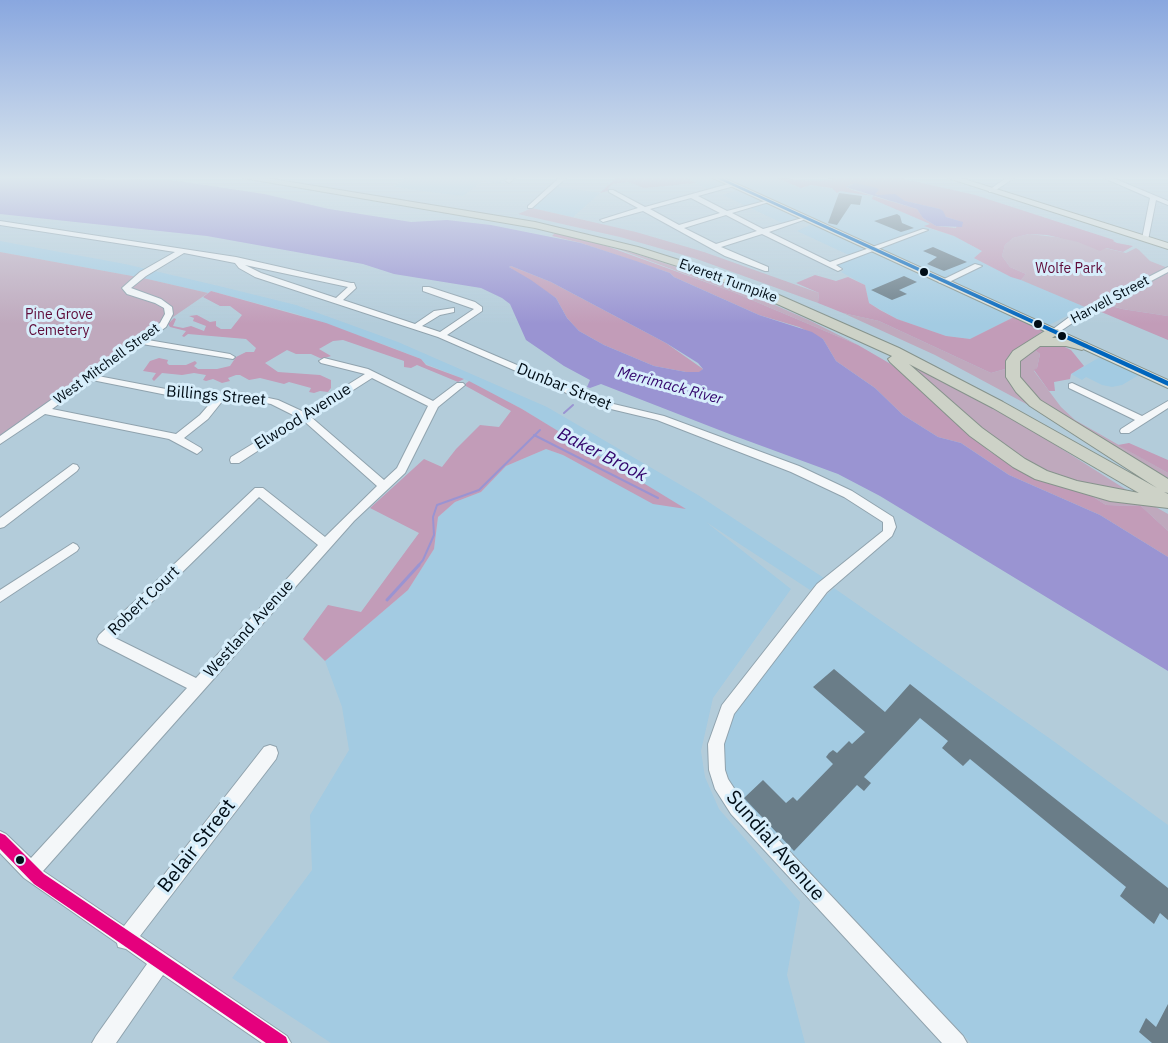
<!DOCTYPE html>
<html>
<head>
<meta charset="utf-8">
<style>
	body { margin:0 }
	canvas { display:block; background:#b3ccda }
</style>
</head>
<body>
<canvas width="1168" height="1043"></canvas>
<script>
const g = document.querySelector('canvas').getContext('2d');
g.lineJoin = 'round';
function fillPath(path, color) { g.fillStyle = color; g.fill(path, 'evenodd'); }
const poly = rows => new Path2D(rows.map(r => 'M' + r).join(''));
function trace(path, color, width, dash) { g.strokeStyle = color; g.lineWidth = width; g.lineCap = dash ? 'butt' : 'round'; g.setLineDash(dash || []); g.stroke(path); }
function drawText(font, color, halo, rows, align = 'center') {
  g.font = font + ' "IBM Plex Sans",sans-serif'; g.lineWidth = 6; g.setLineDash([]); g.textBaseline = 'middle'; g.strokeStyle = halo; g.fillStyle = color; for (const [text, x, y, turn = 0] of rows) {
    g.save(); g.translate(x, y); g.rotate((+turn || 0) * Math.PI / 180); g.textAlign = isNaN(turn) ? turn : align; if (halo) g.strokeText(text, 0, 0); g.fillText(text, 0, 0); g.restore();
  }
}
fillPath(poly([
	[406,178,507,178,500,183,482,181,463,196,393,187],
	[686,178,777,178,800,188,811,185,873,196,873,199,931,224,925,227,954,236,982,251,974,258,1085,307,1049,325,1043,331,1014,317,970,339,946,336,897,319,869,303,865,285,841,272,844,270,835,265,853,257,797,231,812,224,798,218,782,223,723,195,738,190,726,185,710,190],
	[557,187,600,193,573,217,532,208],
	[0,241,125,264,223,287,296,305,398,342,547,407,698,495,824,578,810,590,706,522,791,589,713,698,701,751,705,777,719,809,800,902,787,975,805,1043,331,1043,232,978,312,870,310,815,349,750,342,707,325,661,408,590,434,549,438,517,455,502,481,492,506,466,546,449,563,455,608,479,591,452,522,409,464,379,426,364,421,359,388,346,297,314,211,291,208,293,143,278,0,252],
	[1100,357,1139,375,1122,385,1112,387,1102,385,1086,377,1082,380,1071,374],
	[834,588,1052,740,1168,825,1168,1043,971,1043,737,794,727,778,722,749,734,709,822,599]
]), '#a3cbe2');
fillPath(poly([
	[532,208,636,232,704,252,819,293,818,303,694,258,620,237,518,214],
	[1029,234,1064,238,1126,253,1136,248,1139,250,1150,261,1168,268,1168,316,1122,309,1097,301,1085,307,1021,280,1026,274,1010,267,1002,256,1005,245,1013,238],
	[599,242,723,282,811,321,858,345,733,292],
	[0,252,143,278,208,293,0,436],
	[843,313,879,321,991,373,1005,369,1014,387,1045,414,935,355],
	[1033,349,1040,354,1037,368,1034,371,1061,407,1075,420,1168,473,1168,478,1044,406,1016,376,1017,363],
	[907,361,1035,432,1133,494,1068,480,1033,466,1000,447,904,362],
	[1090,495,1154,506,1168,514,1168,531,1141,506,1106,505]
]), '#bfa9bd');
fillPath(poly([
	[616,178,686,178,696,183,644,188,628,182,613,184,609,187,608,191,600,193],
	[777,178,817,181,834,179,828,178,900,178,975,195,1114,240,1113,241,1117,243,1133,246,1123,252,1106,248,1100,251,1078,242,1047,235,1029,234,1013,238,1005,245,1002,256,1010,267,1026,274,1021,280,1011,277,974,258,982,251,954,236,924,226,930,224,872,199,873,196,840,191,837,193,832,188,811,185,801,188],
	[851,184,878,195,940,209,946,217,959,221,956,228,936,226,923,218,917,209,852,190,846,187],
	[556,232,598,243,733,292,858,345,889,363,917,383,989,451,1015,467,1042,480,1090,495,1106,505,1141,506,1168,531,1168,557,1100,515,1009,475,961,443,938,437,903,415,875,388,836,361,823,339,799,327,759,315,674,277,670,273,581,243,552,236],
	[511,266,551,282,666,343,703,369,699,373,686,372,654,366,604,345,579,331,567,318,556,298,509,267],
	[815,275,836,281,848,277,865,285,869,303,880,310,897,319,946,336,970,339,1014,317,1043,331,1012,352,1007,358,1005,369,991,373,879,321,843,313,818,303,819,293,796,283],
	[211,291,326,323,421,359,426,365,464,379,458,382,417,365,411,368,404,367,404,361,343,340,333,341,319,349,331,356,322,359,311,354,296,354,287,350,265,363,278,372,320,375,331,380,331,388,328,392,320,391,314,393,309,392,311,388,289,382,284,384,260,378,249,380,240,375,236,375,228,378,230,381,222,383,213,379,206,381,203,380,206,375,194,373,182,375,162,373,154,381,152,379,156,373,143,371,150,361,159,358,168,360,167,363,169,365,186,365,195,361,197,363,194,366,198,369,217,369,230,366,236,357,246,352,254,352,256,348,246,339,188,334,184,337,182,336,186,331,170,327,168,324,174,318,176,319,173,326,183,328,191,326,204,331,206,326,193,321,194,318,189,316,197,315,210,322,216,321,216,326,221,329,231,329,242,315,230,306,220,306,203,297],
	[1108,305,1122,309,1168,316,1168,340,1099,311],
	[1046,344,1059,344,1071,350,1084,366,1071,374,1070,379,1054,382,1055,391,1049,391,1034,370,1037,368,1040,354,1033,349],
	[469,381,522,409,686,509,653,504,563,455,546,449,506,466,481,492,455,502,438,517,434,549,408,590,325,661,303,639,328,605,361,612,419,533,370,508,424,459,442,467,456,449,480,425,499,427,511,411,464,385],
	[1129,443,1168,460,1168,473,1118,445]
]), '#c29cb8');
fillPath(poly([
	[0,178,171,180,264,194,329,209,411,222,447,220,491,225,581,243,636,261,670,273,674,277,759,315,812,332,823,339,836,361,875,388,903,415,938,437,961,443,1009,475,1100,515,1168,557,1168,671,880,496,838,474,732,435,601,384,590,388,587,387,590,380,564,366,526,340,510,304,502,298,481,288,394,274,363,264,207,236,0,214],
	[511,266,551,282,666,343,698,363,703,369,699,372,686,372,654,366,604,345,579,331,567,318,556,298,531,280,509,267],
	[855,183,877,188,879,190,875,194,878,195,895,194,905,201,940,209,943,211,946,217,963,222,962,227,936,226,923,218,917,209,846,187]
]), '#9a94d2');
trace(poly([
	[564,413,573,405],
	[534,435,658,498],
	[418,566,423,560,434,535,433,517,437,505,479,490,540,430]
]), '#9a94d2', 2);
trace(poly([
	[387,600,419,565]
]), '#9a94d2', 3);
fillPath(poly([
	[839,193,862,196,860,205,851,204,837,225,828,223],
	[897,214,900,216,902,223,914,228,901,232,874,221],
	[933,247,967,262,944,271,927,264,937,257,923,251],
	[904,276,917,282,899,290,907,294,892,300,871,290],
	[834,669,885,712,910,684,1168,888,1168,920,1160,913,1154,924,1120,896,1126,887,970,759,963,766,942,748,948,741,920,718,864,777,871,783,864,791,857,785,794,851,744,798,763,780,786,803,793,797,797,801,833,764,826,757,829,753,833,750,837,753,849,741,852,744,865,732,813,687],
	[1168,1004,1168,1043,1152,1043,1139,1032,1146,1018,1156,1027]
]), '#6a7d88');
const minor = poly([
	[508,178,515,178,509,183,506,181,508,178],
	[559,178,566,178,532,208,528,208,528,206,559,178],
	[1006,178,1014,178,993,192,989,192,989,190,1006,178],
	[1104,178,1113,178,1168,201,1168,205,1156,200,1148,240,1142,239,1150,198,1104,178],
	[732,183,734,186,698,196,727,211,769,200,769,202,732,213,763,229,806,217,806,219,769,232,830,262,923,229,928,230,836,265,842,269,838,271,762,234,721,247,768,267,768,271,765,271,725,256,643,211,603,222,600,220,638,208,609,192,609,190,613,190,645,207,732,183],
	[691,198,720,213,679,225,650,209,691,198],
	[726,215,757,231,716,244,684,228,726,215],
	[0,221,236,257,351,283,354,283,356,288,343,300,415,324,434,311,454,308,454,312,440,315,422,326,440,332,474,309,423,291,423,287,429,287,475,302,482,307,482,311,447,335,601,401,664,416,799,466,852,491,893,517,896,527,892,536,827,592,734,714,724,744,725,770,728,779,743,802,963,1036,967,1043,942,1043,731,814,715,789,709,770,708,744,722,705,817,584,883,531,883,522,844,497,791,472,657,420,594,405,438,337,255,277,239,268,235,263,184,253,146,276,131,288,161,299,172,307,173,314,166,327,148,340,230,354,235,357,233,359,142,344,98,376,192,394,207,395,240,392,278,400,304,412,365,374,321,363,319,361,324,358,368,369,433,401,457,383,463,383,465,385,438,407,405,473,354,521,43,871,124,926,264,747,270,745,276,747,278,753,276,759,140,936,287,1036,291,1043,262,1043,163,975,116,1043,92,1043,96,1036,147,964,126,949,118,947,117,943,24,878,0,853,0,831,6,834,31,858,187,688,99,643,97,639,99,635,255,488,263,488,325,537,377,486,304,421,239,463,231,463,230,460,231,457,297,417,271,404,240,398,224,399,208,419,184,438,201,448,202,450,197,454,169,439,45,414,0,444,0,436,160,323,165,314,164,308,155,303,127,294,122,288,140,272,175,252,0,225,0,221],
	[245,265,348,287,336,298,261,273,245,265],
	[372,378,428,406,397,468,384,480,311,417,372,378],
	[92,380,192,400,213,400,200,415,176,434,52,409,92,380],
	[259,497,318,545,196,678,115,638,259,497],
	[975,264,982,266,945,284,938,282,975,264],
	[1168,267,1168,272,1074,322,1056,334,1049,332,1068,318,1168,267],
	[1072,383,1142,416,1168,401,1168,408,1129,433,1121,433,1120,431,1121,429,1135,420,1069,388,1069,384,1072,383],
	[73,464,77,465,79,468,77,471,4,527,0,528,0,518,73,464],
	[73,543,77,545,79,548,77,551,0,602,0,590,73,543]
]);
const major = poly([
	[713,178,724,178,1168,380,1168,388,713,178],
	[948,178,961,178,1168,243,1168,249,948,178]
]);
const highway = poly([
	[243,178,266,178,535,222,638,247,717,272,772,292,899,348,1003,402,1157,488,1030,406,1016,392,1006,377,1006,361,1013,351,1048,329,1058,329,1060,332,1052,338,1066,338,1087,343,1089,346,1082,350,1066,346,1040,346,1020,361,1020,377,1040,400,1168,479,1168,493,1164,492,1168,494,1168,508,1110,501,1035,479,1013,467,970,436,890,362,888,359,892,356,764,298,709,276,630,251,535,228,243,178],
	[909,364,993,408,1139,493,1077,481,1047,471,1025,459,982,428,909,364]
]);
trace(minor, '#90a3ae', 2);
trace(major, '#86938c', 2);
trace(highway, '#86938c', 2);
fillPath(minor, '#f4f7f9');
fillPath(major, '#dde1db');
fillPath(highway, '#cdd2c7');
fillPath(poly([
	[716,178,722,178,1168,381,1168,386,716,178]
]), '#0065bd');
fillPath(poly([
	[0,833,5,835,44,874,286,1037,288,1043,266,1043,34,884,0,849,0,833]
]), '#e5007d');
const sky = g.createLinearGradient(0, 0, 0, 324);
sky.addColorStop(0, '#89a7df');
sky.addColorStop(0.55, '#dde8ee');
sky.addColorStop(1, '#dde8ee00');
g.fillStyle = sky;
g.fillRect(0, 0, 1168, 324);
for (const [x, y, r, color] of [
	[924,272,5,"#010d16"],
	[1038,324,5,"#010d16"],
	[1062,336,5,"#010d16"],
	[20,860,5,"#010d16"]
]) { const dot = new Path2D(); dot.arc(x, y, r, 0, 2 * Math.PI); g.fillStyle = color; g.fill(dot); trace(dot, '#d7eefb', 2); }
drawText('14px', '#5f0b39', '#d7eefb', [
	["Wolfe Park",1069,269],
	["Pine Grove",59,315],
	["Cemetery",59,331]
]);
drawText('14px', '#010d16', '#d7eefb', [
	["Everett Turnpike",728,281,20],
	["Harvell Street",1110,300,-28],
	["West Mitchell Street",107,364,-36]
]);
drawText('italic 15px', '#32046c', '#d7eefb', [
	["Merrimack River",670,386,15]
]);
drawText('16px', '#010d16', '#d7eefb', [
	["Dunbar Street",564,387,22],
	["Billings Street",216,396,5],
	["Elwood Avenue",303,417,-32],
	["Robert Court",144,601,-44],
	["Westland Avenue",249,629,-48]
]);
drawText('italic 18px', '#32046c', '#d7eefb', [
	["Baker Brook",602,455,27]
]);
drawText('20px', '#010d16', '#d7eefb', [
	["Belair Street",197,846,-52],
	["Sundial Avenue",775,846,49]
]);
</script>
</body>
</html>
